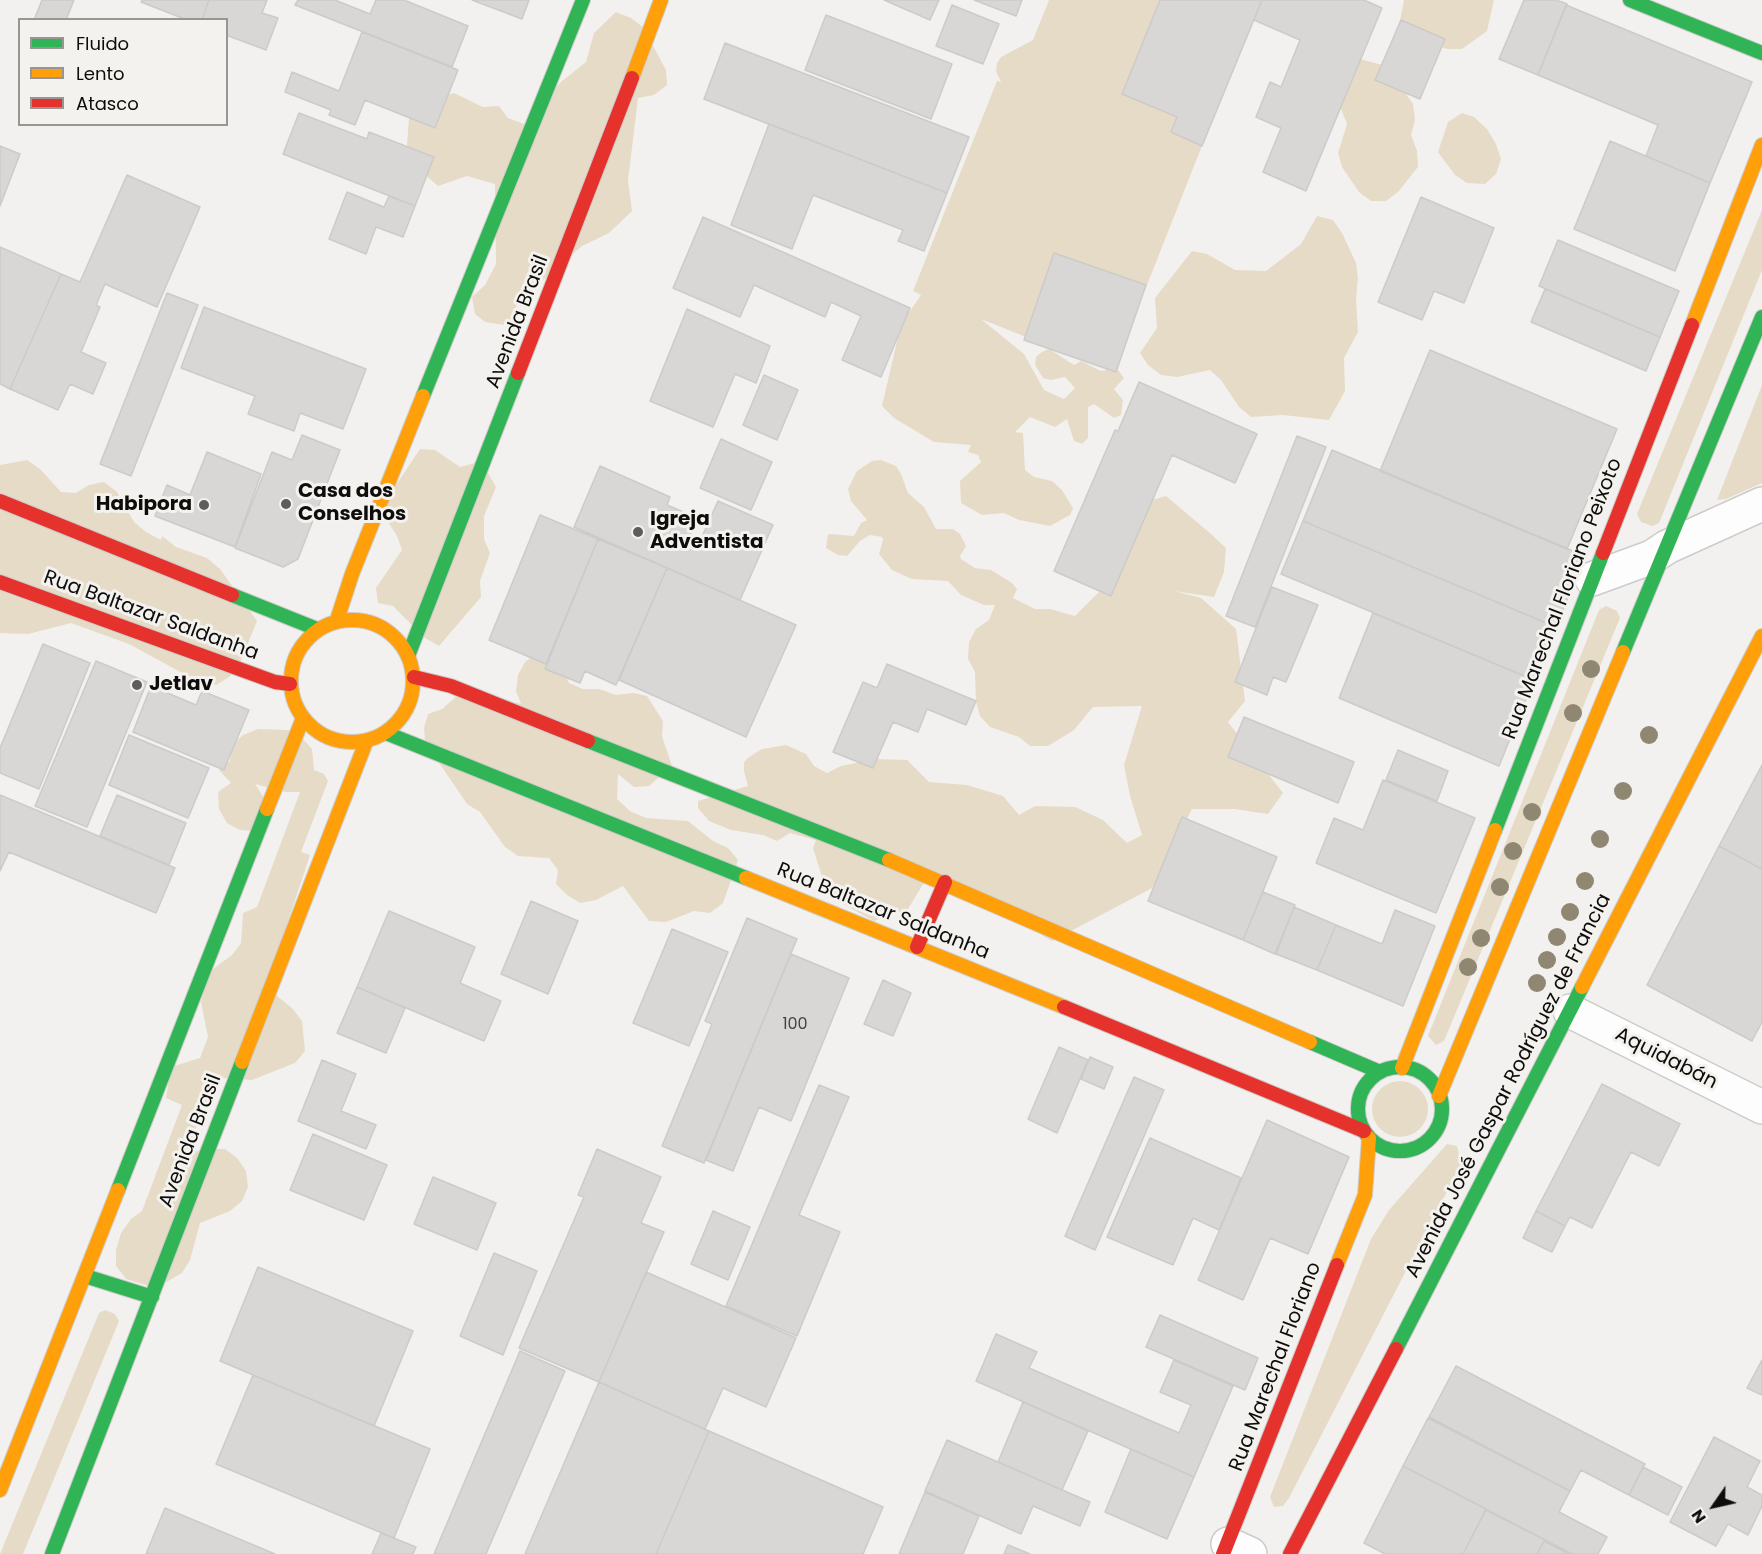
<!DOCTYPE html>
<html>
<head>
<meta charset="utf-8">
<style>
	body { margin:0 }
	#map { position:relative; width:1762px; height:1554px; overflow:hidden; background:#f3f1ef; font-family:Poppins,sans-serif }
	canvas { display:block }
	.legend { position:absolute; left:18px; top:18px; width:210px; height:108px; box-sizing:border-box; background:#f4f2ee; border:2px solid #989694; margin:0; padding:8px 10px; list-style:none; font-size:18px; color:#0e0d0c }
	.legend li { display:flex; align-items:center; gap:12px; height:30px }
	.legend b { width:30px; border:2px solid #989694 }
	.north { position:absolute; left:1684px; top:1476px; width:60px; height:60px; -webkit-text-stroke:4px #f4f2ee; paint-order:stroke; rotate:236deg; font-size:16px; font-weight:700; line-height:24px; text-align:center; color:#0e0d0c }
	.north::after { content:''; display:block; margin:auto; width:21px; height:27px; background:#0e0d0c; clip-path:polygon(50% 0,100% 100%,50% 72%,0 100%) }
</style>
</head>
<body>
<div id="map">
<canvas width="1762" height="1554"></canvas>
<ul class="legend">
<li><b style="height:8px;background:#30b455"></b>Fluido</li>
<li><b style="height:8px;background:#ff9f0a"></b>Lento</li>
<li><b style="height:8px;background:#e5322d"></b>Atasco</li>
</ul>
<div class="north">N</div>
</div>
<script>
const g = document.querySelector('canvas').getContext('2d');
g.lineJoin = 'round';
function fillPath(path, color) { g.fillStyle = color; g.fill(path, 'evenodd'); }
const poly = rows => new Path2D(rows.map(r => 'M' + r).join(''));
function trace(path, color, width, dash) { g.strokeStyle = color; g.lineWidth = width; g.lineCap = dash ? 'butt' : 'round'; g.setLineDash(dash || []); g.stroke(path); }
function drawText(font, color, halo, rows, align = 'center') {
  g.font = font + ' Poppins,sans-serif'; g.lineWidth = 6; g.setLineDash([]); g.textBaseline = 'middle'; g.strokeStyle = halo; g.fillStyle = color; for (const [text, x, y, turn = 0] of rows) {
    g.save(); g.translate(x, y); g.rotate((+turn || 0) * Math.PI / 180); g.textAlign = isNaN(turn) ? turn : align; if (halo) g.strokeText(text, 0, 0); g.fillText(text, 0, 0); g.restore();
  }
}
fillPath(poly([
	[1049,0,1167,0,1139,94,1211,123,1115,366,1124,378,1114,389,1123,400,1121,415,1114,418,1094,404,1088,407,1088,438,1082,444,1074,441,1067,419,1055,427,1030,417,1015,432,1023,433,1025,470,1034,477,1052,481,1062,490,1073,508,1070,515,1050,526,1019,520,1004,513,982,515,961,503,960,481,981,462,978,455,968,452,971,445,934,442,894,418,882,406,901,324,921,295,913,291,997,81,1001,82,996,71,997,63,1001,57,1033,40],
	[981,319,1106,369,1106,370,1101,371,1081,361,1074,365,1049,349,1042,352,1036,357,1035,365,1043,378,1051,380,1065,377,1075,388,1064,399,1044,390,1024,354],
	[1404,0,1494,0,1487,31,1462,49,1447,49,1398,31],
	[616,12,631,18,643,27,666,70,667,85,654,95,638,98,628,181,632,211,609,233,582,246,534,288,521,290,515,298,517,311,511,326,485,322,475,314,472,297,485,285,496,264,495,184,467,176,438,186,422,172,407,145,410,105,454,93,483,107,499,106,508,118,524,124,562,81,586,62,594,33],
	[1356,58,1386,66,1413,104,1415,120,1411,135,1417,151,1418,167,1398,192,1386,201,1371,201,1359,192,1342,167,1338,153,1347,124,1341,109,1332,98],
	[1462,113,1474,117,1487,129,1496,144,1501,159,1496,174,1485,184,1467,183,1455,175,1438,152,1448,122],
	[1762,210,1762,270,1659,523,1652,526,1641,522,1637,514],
	[1317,216,1333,220,1342,233,1356,263,1358,278,1356,299,1358,332,1344,358,1345,391,1329,420,1283,415,1251,417,1239,407,1221,380,1210,370,1177,377,1161,375,1148,365,1140,353,1157,328,1155,298,1192,251,1207,254,1235,270,1266,271,1301,244],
	[1762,385,1762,483,1726,499,1717,500],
	[420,449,435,450,460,467,475,463,488,473,496,487,484,516,484,539,490,553,480,581,481,597,439,646,425,638,393,606,378,603,376,588,402,550,397,536,380,509],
	[27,460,40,469,61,492,76,493,89,485,104,482,117,492,134,522,146,532,161,540,162,536,176,547,207,558,220,569,257,621,239,665,229,677,216,685,186,675,129,644,71,623,28,634,0,633,0,465],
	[881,460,896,466,901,474,908,493,924,507,936,529,953,529,960,534,966,546,960,556,961,559,975,568,991,570,1012,583,1017,589,1013,598,1035,609,1050,609,1075,616,1104,587,1140,494,1156,499,1166,496,1211,534,1226,548,1224,572,1214,597,1174,591,1201,598,1236,629,1245,701,1228,722,1283,793,1268,814,1234,809,1192,809,1152,888,1052,941,931,871,908,909,874,921,843,904,823,880,813,848,816,840,790,833,777,841,763,835,731,830,709,821,698,808,698,801,748,786,744,771,744,762,749,757,762,749,786,745,806,754,814,766,827,773,841,766,876,759,907,760,929,782,967,785,1003,796,1019,815,1035,806,1075,807,1103,820,1127,843,1142,835,1130,796,1124,765,1142,706,1093,707,1074,730,1048,746,1030,746,1019,737,990,727,980,716,976,702,975,672,968,659,969,642,976,629,989,620,995,605,984,605,961,595,948,581,912,579,892,570,879,554,883,540,882,537,870,535,860,541,847,556,838,555,826,548,828,534,854,536,861,523,867,520,851,501,848,489,857,471,872,461],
	[1606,606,1617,611,1620,618,1444,1041,1436,1045,1428,1036,1599,610],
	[537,653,551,658,562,668,569,683,583,689,599,689,616,695,633,693,647,696,663,721,662,736,672,766,649,786,634,787,618,774,617,799,630,811,646,818,688,821,713,841,728,848,738,860,723,903,710,913,694,911,666,922,649,921,623,886,596,900,580,903,567,895,556,884,558,870,549,858,518,856,505,847,480,812,467,804,425,742,424,728,428,714,442,709,465,689,521,704,516,691,518,675,525,662],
	[258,729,288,730,302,738,312,749,314,770,324,774,328,781,301,852,310,855,266,987,292,1008,302,1021,305,1051,295,1063,252,1080,223,1078,213,1090,212,1106,204,1108,186,1153,209,1149,225,1149,237,1158,246,1171,248,1187,242,1201,230,1211,200,1223,190,1260,182,1273,156,1288,126,1279,116,1266,116,1250,121,1233,131,1219,142,1211,182,1105,166,1098,171,1067,200,1058,208,1037,201,1002,209,972,232,955,241,943,243,913,257,907,300,792,286,792,255,784,271,809,256,831,240,830,227,823,219,809,218,792,231,783,219,770,230,761,232,745,243,735],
	'1372 1109a28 28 0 1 1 56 0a28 28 0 1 1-56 0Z',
	[1447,1144,1457,1146,1461,1164,1289,1498,1283,1506,1274,1507,1270,1497,1371,1239,1389,1210],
	[105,1310,115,1314,119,1321,23,1554,0,1554,99,1313]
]), '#e6dbc6');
const building = poly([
	[42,0,74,0,66,20,34,20,42,0],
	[142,0,209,0,202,20,187,20,141,2,142,0],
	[209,0,267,0,262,13,278,18,266,50,226,35,226,20,202,20,209,0],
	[298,0,335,0,370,14,376,0,404,0,468,26,452,67,295,5,298,0],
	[472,0,529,0,522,19,472,0],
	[884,0,939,0,930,20,884,0],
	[974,0,1022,0,1016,16,974,0],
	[1160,0,1262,0,1202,146,1171,132,1177,117,1122,94,1160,0],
	[1262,0,1364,0,1382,8,1306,191,1263,172,1281,128,1256,117,1270,82,1281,87,1300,40,1254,20,1262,0],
	[1524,0,1556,0,1567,4,1538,75,1499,59,1524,0],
	[952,5,999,24,983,64,936,46,952,5],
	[1566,5,1752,82,1710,183,1646,156,1658,125,1538,75,1566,5],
	[826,15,952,64,931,119,805,70,826,15],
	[1401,20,1445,39,1420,99,1375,80,1401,20],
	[362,32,458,70,435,128,365,100,355,125,329,115,331,110,285,92,292,72,339,91,362,32],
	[725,43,969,137,947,193,704,99,725,43],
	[299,113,367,139,369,132,434,157,415,206,283,154,299,113],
	[769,124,947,193,924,251,898,241,903,230,813,195,792,249,731,225,769,124],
	[1610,141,1710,183,1675,271,1574,229,1610,141],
	[0,146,20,154,0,206,0,146],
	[127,175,200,207,157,307,105,284,96,305,100,307,81,352,106,363,93,394,70,384,58,410,10,389,61,274,80,282,127,175],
	[347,192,384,207,389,196,415,206,403,237,376,227,366,254,329,239,347,192],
	[1421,197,1494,228,1464,303,1434,291,1422,320,1378,302,1421,197],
	[703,217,910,308,881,377,842,360,861,316,831,302,825,317,754,285,740,317,673,288,703,217],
	[1558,240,1679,291,1660,337,1539,286,1558,240],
	[0,247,61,274,10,389,0,384,0,247],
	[1054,253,1146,285,1116,372,1024,340,1054,253],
	[1545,289,1660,337,1646,371,1531,322,1545,289],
	[167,293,198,305,131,476,100,464,167,293],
	[204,307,366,369,343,429,300,413,294,431,248,414,255,396,181,368,204,307],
	[687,309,770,346,756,383,735,374,713,427,650,401,687,309],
	[1430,350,1617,429,1567,549,1380,471,1430,350],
	[764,375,798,390,777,440,743,425,764,375],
	[1139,382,1257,434,1235,483,1172,455,1111,596,1054,571,1115,430,1118,431,1139,382],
	[302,435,340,450,298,559,283,567,235,548,272,452,292,460,302,435],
	[1297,436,1326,447,1255,627,1226,616,1297,436],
	[721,439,772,462,751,510,700,488,721,439],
	[1332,450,1585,556,1556,627,1303,521,1332,450],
	[207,452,261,474,235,547,155,516,167,485,190,495,207,452],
	[600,466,670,497,667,505,697,518,686,546,696,550,718,501,773,525,740,600,574,527,600,466],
	[540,515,598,539,546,664,489,640,540,515],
	[1303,521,1556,627,1534,680,1281,574,1303,521],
	[598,539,667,568,616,685,585,671,580,683,545,669,598,539],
	[667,568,796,625,746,737,619,680,667,568],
	[1272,587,1318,605,1286,682,1273,677,1267,695,1235,682,1272,587],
	[1373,613,1534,680,1499,766,1339,698,1373,613],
	[43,644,90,663,39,789,0,773,0,748,43,644],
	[96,661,147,682,87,827,35,806,96,661],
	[887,664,976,701,966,725,927,709,918,732,893,722,873,768,833,752,863,682,877,688,887,664],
	[151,686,196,705,202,691,249,710,224,770,133,732,151,686],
	[1244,717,1354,762,1338,803,1228,757,1244,717],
	[129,735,209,768,188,818,109,785,129,735],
	[1398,750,1448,771,1437,801,1386,780,1398,750],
	[1762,765,1762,869,1719,846,1762,765],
	[1383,780,1475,818,1436,913,1316,863,1334,818,1363,830,1383,780],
	[0,795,175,868,156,913,9,852,0,871,0,795],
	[117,795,186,823,169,865,100,836,117,795],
	[1182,817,1277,857,1243,940,1148,901,1182,817],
	[1719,846,1762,869,1762,1022,1752,1041,1647,985,1719,846],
	[1263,892,1295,905,1275,954,1243,940,1263,892],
	[531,901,578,921,548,994,501,974,531,901],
	[1294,907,1336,925,1317,970,1276,954,1294,907],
	[1395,910,1435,926,1403,1006,1317,970,1336,925,1382,944,1395,910],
	[389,911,475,947,460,983,501,1001,484,1041,357,987,389,911],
	[747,918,797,939,704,1163,662,1146,712,1024,705,1021,747,918],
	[672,929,728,952,689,1046,633,1023,672,929],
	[791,954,849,978,791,1121,759,1107,733,1171,706,1160,791,954],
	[883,980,911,993,893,1036,864,1024,883,980],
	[357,987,405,1008,386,1053,337,1033,357,987],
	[1059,1047,1088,1060,1057,1133,1028,1119,1059,1047],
	[1090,1057,1113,1067,1104,1089,1081,1079,1090,1057],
	[322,1060,356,1074,341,1111,376,1125,366,1149,298,1121,322,1060],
	[1134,1077,1164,1090,1095,1250,1065,1236,1134,1077],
	[1602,1084,1680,1124,1659,1166,1631,1152,1592,1228,1570,1217,1565,1226,1536,1211,1602,1084],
	[819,1085,849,1097,799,1215,840,1232,797,1336,726,1306,819,1085],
	[1267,1120,1349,1157,1308,1254,1270,1238,1243,1300,1198,1280,1267,1120],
	[313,1134,387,1165,364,1220,290,1190,313,1134],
	[1150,1138,1241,1178,1219,1230,1193,1218,1173,1265,1107,1237,1150,1138],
	[597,1149,661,1177,641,1223,664,1232,599,1382,519,1348,584,1197,578,1195,597,1149],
	[433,1177,496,1203,477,1250,414,1224,433,1177],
	[713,1211,750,1227,728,1280,691,1264,713,1211],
	[1536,1211,1565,1226,1552,1252,1523,1238,1536,1211],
	[494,1253,537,1271,503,1355,460,1336,494,1253],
	[258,1267,413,1331,374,1426,220,1361,258,1267],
	[646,1272,796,1338,766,1407,723,1388,705,1429,599,1382,646,1272],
	[1160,1315,1258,1358,1245,1390,1146,1347,1160,1315],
	[996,1334,1037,1352,1029,1368,1179,1433,1191,1405,1160,1392,1174,1360,1233,1386,1194,1477,976,1381,996,1334],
	[520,1351,565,1371,486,1554,434,1554,520,1351],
	[1762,1360,1762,1395,1747,1388,1762,1360],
	[1456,1366,1645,1464,1629,1495,1581,1470,1570,1491,1429,1417,1456,1366],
	[253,1375,430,1449,394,1538,216,1464,253,1375],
	[599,1382,709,1431,656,1554,525,1554,599,1382],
	[1023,1402,1088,1431,1062,1490,998,1462,1023,1402],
	[1428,1418,1570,1491,1559,1512,1607,1537,1598,1554,1572,1554,1403,1466,1428,1418],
	[709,1431,883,1507,863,1554,656,1554,709,1431],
	[1714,1437,1760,1461,1747,1487,1762,1495,1762,1506,1748,1535,1728,1524,1716,1546,1670,1522,1714,1437],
	[947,1440,1090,1502,1080,1526,1033,1506,1021,1534,925,1491,947,1440],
	[1131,1449,1194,1477,1167,1539,1105,1512,1131,1449],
	[1403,1466,1486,1509,1463,1554,1385,1554,1364,1543,1403,1466],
	[1643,1467,1682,1487,1668,1515,1629,1495,1643,1467],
	[925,1492,979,1516,963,1554,899,1554,925,1492],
	[165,1508,275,1554,146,1554,165,1508],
	[1486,1510,1545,1540,1537,1554,1463,1554,1486,1510],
	[381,1533,416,1547,413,1554,372,1554,381,1533],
	[1544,1541,1569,1554,1537,1554,1544,1541],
	[1008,1545,1030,1554,1004,1554,1008,1545]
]);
fillPath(building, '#d9d7d5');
trace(building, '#cccbca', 1.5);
const street = poly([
	[1592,579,1652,557,1667,547,1762,504],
	[1570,1011,1762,1107],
	[1228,1544,1250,1554]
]);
const fast = poly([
	[1630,0,1762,53],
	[423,396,583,0],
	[232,595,317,629],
	[1623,652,1762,317],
	[408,656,518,373],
	[386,733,746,878],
	[588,741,889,860],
	[1495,830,1603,553],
	[1310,1042,1380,1072],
	'1358 1109a42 42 0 1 1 84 0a42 42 0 1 1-84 0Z',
	[118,1190,267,809],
	[85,1276,152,1297],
	[1396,1349,1582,987],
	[52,1554,242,1062]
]);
const slow = poly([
	[632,78,661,0],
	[1692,325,1762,145],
	'291 681a61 61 0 1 1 122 0a61 61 0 1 1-122 0Z',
	[337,620,352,574,423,396],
	[267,809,303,718],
	[889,860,1310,1042],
	[746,878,1064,1007],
	[1582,987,1762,636],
	[242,1062,366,742],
	[1402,1068,1495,830],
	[1439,1096,1623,652],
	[1337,1265,1365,1195,1369,1138],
	[0,1490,118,1190]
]);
const jam = poly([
	[518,373,632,78],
	[0,501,232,595],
	[1603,553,1692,325],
	[0,582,275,682,290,684],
	[414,677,451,686,588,741],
	[917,947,945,882],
	[1064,1007,1364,1131],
	[1223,1554,1337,1265],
	[1290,1554,1396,1349]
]);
trace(street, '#cdccca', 36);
trace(fast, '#cdccca', 16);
trace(slow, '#cdccca', 16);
trace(jam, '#cdccca', 16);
trace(street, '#fdfdfd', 33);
trace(fast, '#30b455', 14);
trace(slow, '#ff9f0a', 14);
trace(jam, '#e5322d', 14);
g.fillStyle = '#908773';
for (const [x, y] of [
	[1591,669],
	[1573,713],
	[1649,735],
	[1623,791],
	[1532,812],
	[1600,839],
	[1513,851],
	[1585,881],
	[1500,887],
	[1570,912],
	[1557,937],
	[1481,938],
	[1547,960],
	[1468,967],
	[1537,983]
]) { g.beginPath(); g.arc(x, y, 9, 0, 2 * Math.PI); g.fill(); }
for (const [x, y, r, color] of [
	[286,504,6,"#5e5d5b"],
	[204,505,6,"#5e5d5b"],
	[638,532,6,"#5e5d5b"],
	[137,685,6,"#5e5d5b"]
]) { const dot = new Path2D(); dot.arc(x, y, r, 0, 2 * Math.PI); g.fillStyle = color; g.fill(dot); trace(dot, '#f4f2ee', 2); }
drawText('16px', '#434240', null, [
	["100",795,1025]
]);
drawText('20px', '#0e0d0c', '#f4f2ee', [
	["Avenida Brasil",518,322,-69],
	["Rua Marechal Floriano Peixoto",1563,599,-69],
	["Rua Baltazar Saldanha",151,616,20],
	["Rua Baltazar Saldanha",883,912,22],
	["Aquidabán",1666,1059,27],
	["Avenida José Gaspar Rodríguez de Francia",1509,1086,-63],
	["Avenida Brasil",191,1141,-69],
	["Rua Marechal Floriano",1276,1367,-69]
]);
drawText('bold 20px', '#0e0d0c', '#f4f2ee', [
	["Casa dos",298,492],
	["Conselhos",298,515],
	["Habipora",192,505,"right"],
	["Igreja",650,520],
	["Adventista",650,543],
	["Jetlav",149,685]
], 'left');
</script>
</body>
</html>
